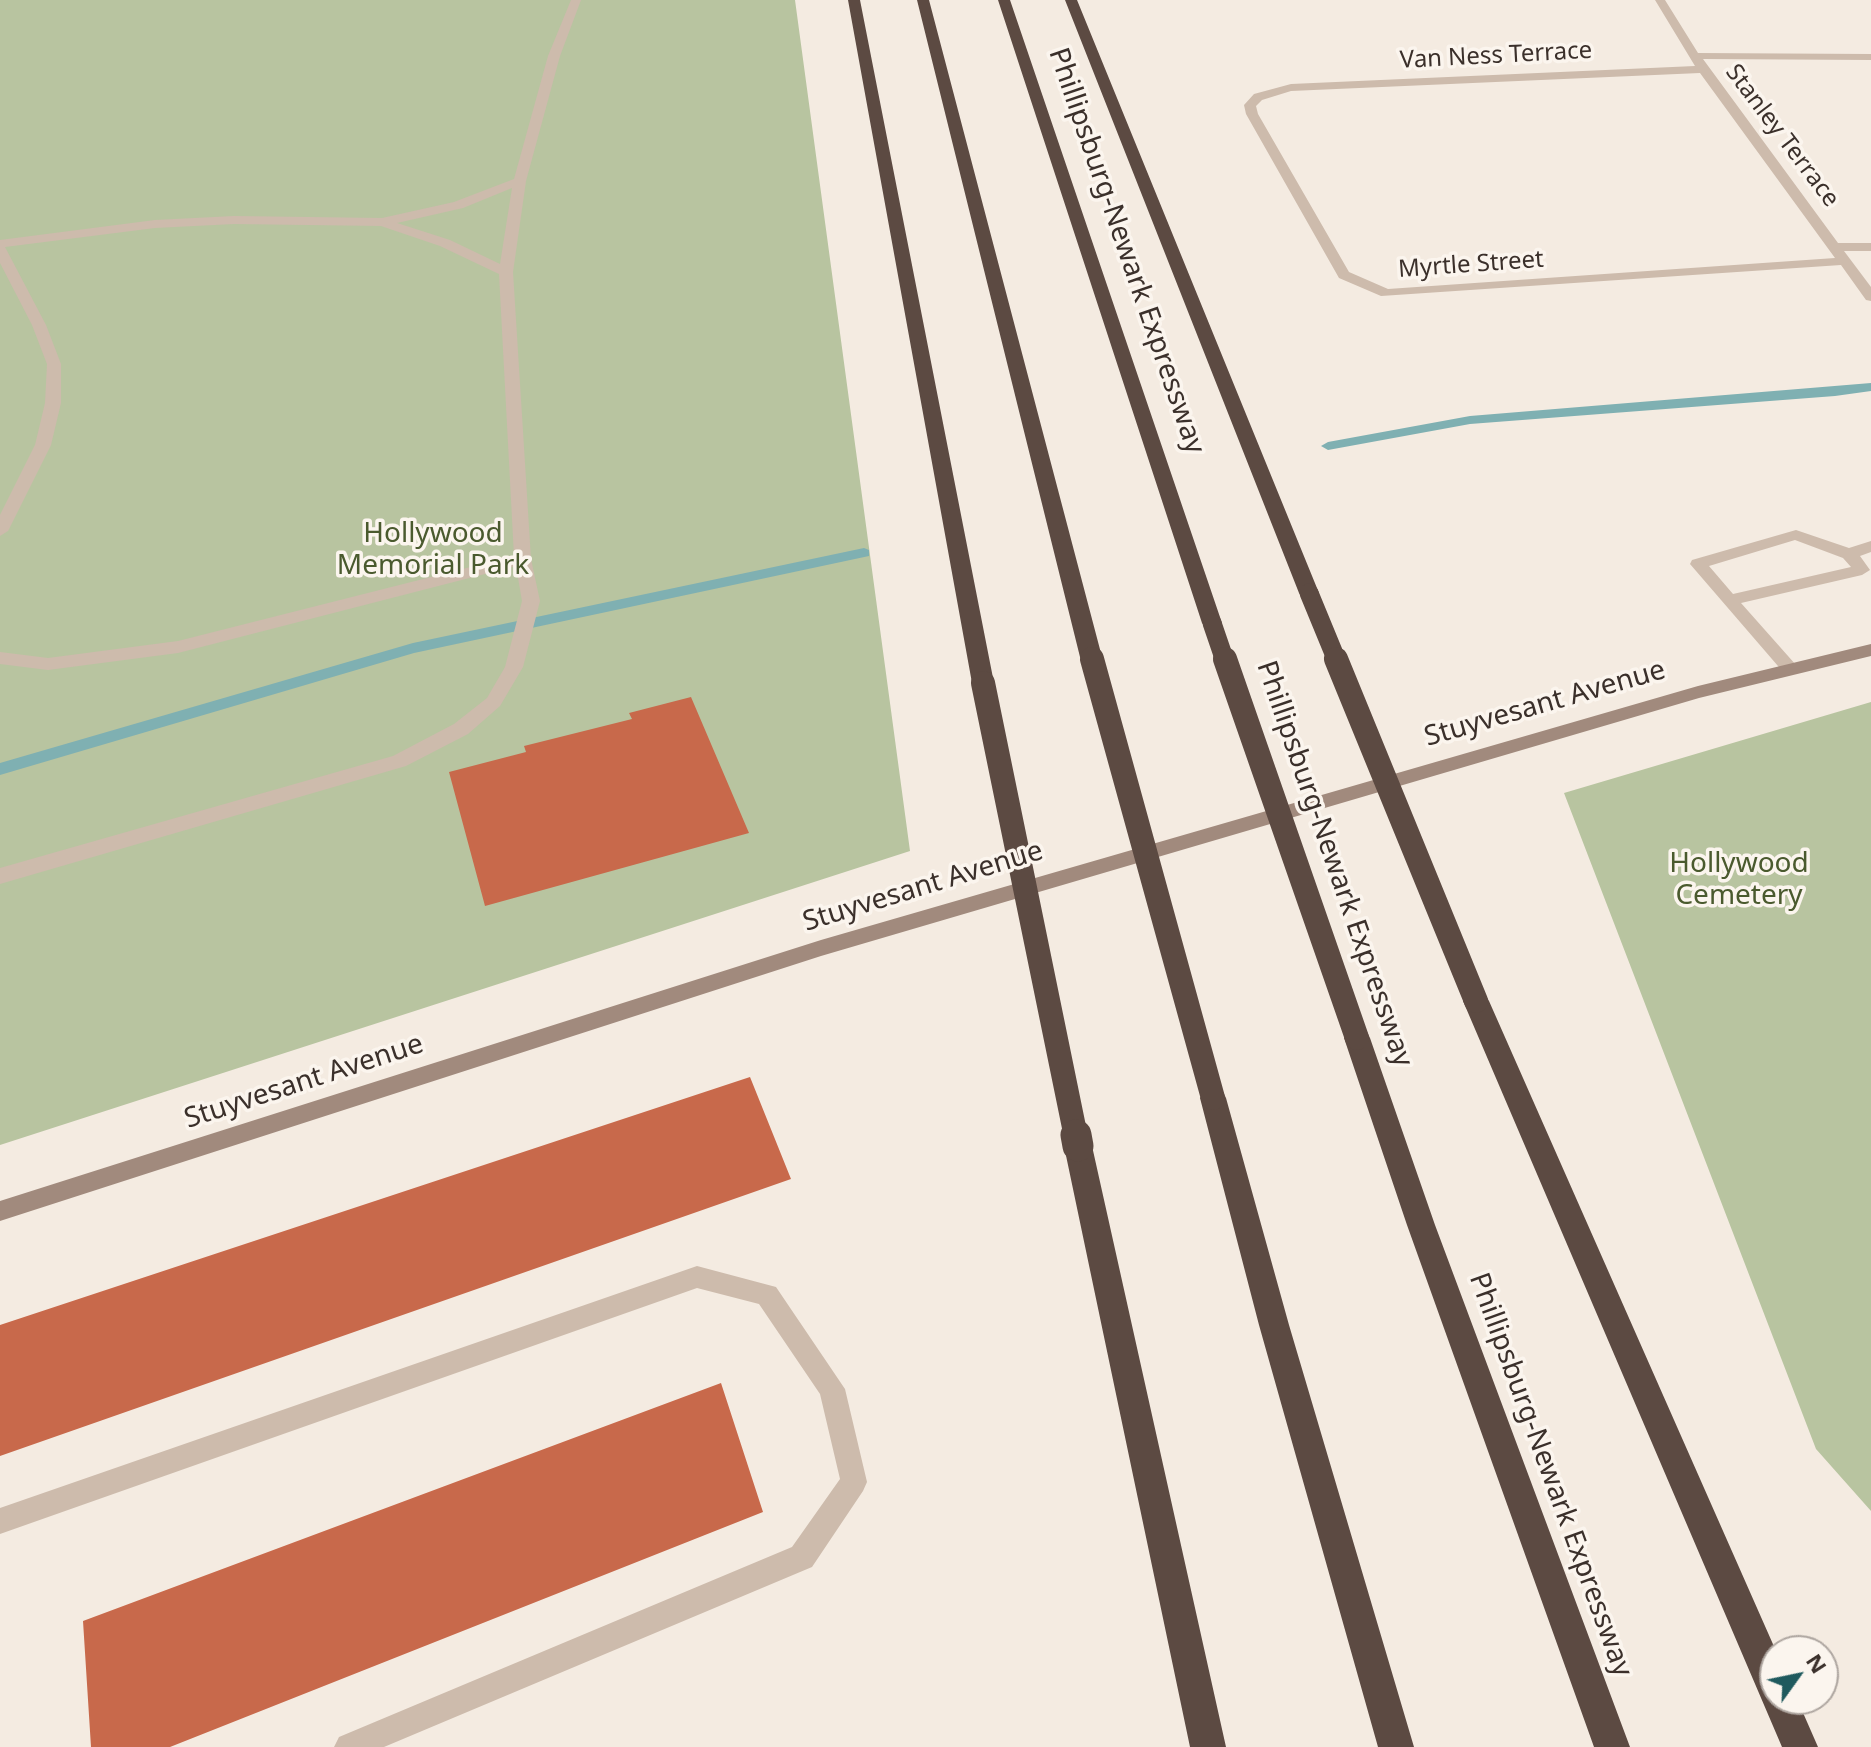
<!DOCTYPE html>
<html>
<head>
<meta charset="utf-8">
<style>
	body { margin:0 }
	#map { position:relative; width:1871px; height:1747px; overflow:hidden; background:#f4ebe1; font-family:"Noto Sans",sans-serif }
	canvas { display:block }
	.north { position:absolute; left:1759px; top:1635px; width:80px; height:80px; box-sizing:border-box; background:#fbf5ee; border:2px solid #aea6a0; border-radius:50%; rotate:57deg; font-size:22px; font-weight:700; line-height:32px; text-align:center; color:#3b302b }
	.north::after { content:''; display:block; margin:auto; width:28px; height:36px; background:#1f5a5e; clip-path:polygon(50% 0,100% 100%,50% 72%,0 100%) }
</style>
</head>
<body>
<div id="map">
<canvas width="1871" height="1747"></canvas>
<div class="north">N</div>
</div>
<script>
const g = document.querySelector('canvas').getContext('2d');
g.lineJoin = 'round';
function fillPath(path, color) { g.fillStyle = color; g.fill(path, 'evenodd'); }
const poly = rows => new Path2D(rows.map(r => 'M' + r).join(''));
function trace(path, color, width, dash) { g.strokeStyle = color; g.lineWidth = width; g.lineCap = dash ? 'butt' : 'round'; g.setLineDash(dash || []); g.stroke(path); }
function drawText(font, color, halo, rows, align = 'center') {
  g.font = font + ' "Noto Sans",sans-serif'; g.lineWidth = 7; g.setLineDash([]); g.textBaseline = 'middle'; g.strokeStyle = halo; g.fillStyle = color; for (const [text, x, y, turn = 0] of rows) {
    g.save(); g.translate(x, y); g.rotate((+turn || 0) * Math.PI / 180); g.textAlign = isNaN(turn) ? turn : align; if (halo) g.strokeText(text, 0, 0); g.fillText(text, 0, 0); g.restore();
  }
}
fillPath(poly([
	[0,0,795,0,910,851,0,1145],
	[1871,702,1871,1511,1816,1449,1564,793]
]), '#b8c4a0');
fillPath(poly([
	[1871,383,1871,391,1835,396,1470,424,1328,450,1321,446,1328,442,1470,416,1871,383],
	[864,548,869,550,869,556,414,653,0,775,0,763,413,643,864,548]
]), '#7fb0b2');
fillPath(poly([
	[691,697,749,833,485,906,449,772,526,752,524,746,632,719,629,713],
	[750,1077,791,1179,0,1456,0,1325],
	[721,1383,763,1512,170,1747,91,1747,83,1621]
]), '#c8694b');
fillPath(poly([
	[571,0,581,0,560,56,526,181,513,272,531,559,540,601,523,667,500,706,468,734,406,766,0,884,0,868,393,756,454,724,487,698,505,667,522,601,516,566,178,653,48,670,0,664,0,652,48,658,178,641,514,556,499,274,440,246,381,226,234,224,155,228,5,247,46,325,61,364,61,403,51,445,8,531,0,536,0,515,35,445,45,403,47,364,32,325,0,263,0,240,155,220,234,216,382,218,454,202,514,179,548,56,571,0],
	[512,188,500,264,450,240,397,223,463,208,512,188],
	[1796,530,1849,548,1871,541,1871,552,1860,556,1870,570,1862,575,1741,603,1796,665,1799,669,1796,673,1790,675,1784,673,1690,564,1692,560,1796,530],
	[1795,540,1843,558,1851,567,1733,594,1709,566,1795,540],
	[697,1266,776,1287,845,1389,867,1482,863,1491,812,1567,384,1747,334,1747,339,1737,792,1547,840,1479,820,1394,759,1304,697,1288,0,1534,0,1508,697,1266]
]), '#cdbbac');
fillPath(poly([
	[1655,0,1665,0,1698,53,1871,54,1871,60,1703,59,1838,243,1871,243,1871,251,1844,251,1871,287,1871,301,1866,300,1841,265,1381,296,1339,278,1246,114,1244,105,1254,94,1291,84,1695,66,1655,0],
	[1700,73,1835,258,1388,289,1349,272,1258,114,1256,106,1262,100,1291,91,1700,73]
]), '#cdbbac');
fillPath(poly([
	[1871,644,1871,656,1699,698,821,956,0,1221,0,1201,821,940,1698,686,1871,644]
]), '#a18a7d');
fillPath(poly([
	[848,0,860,0,994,683,991,688,983,690,975,688,972,683,848,0],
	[917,0,929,0,1102,657,1099,662,1091,664,1083,662,1080,657,917,0],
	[998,0,1010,0,1222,623,1219,628,1205,628,1202,623,998,0],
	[1065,0,1077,0,1319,593,1316,598,1302,598,1299,593,1065,0],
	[1476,991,1485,994,1489,1001,1776,1651,1775,1699,1797,1699,1818,1747,1782,1747,1463,1001,1467,994,1476,991],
	[1357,1027,1366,1030,1370,1038,1435,1225,1630,1747,1594,1747,1407,1225,1344,1038,1348,1030,1357,1027],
	[1213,1087,1222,1090,1226,1098,1289,1325,1414,1747,1378,1747,1259,1325,1200,1098,1204,1090,1213,1087],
	[1078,1134,1088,1138,1092,1146,1226,1747,1190,1747,1064,1146,1068,1138,1078,1134]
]), '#5c4a42');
trace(poly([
	[1309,593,1337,661],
	[1212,623,1225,661],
	[1091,657,1092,661]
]), '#5c4a42', 19);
trace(poly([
	[1092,659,1213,1098],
	[1225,659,1357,1038],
	[1336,659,1476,1001],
	[983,683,1076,1137]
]), '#5c4a42', 24);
trace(poly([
	[1076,1135,1078,1146]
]), '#5c4a42', 31);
drawText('24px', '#3b302b', '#fbf5ee', [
	["Van Ness Terrace",1496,56,-3],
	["Stanley Terrace",1782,136,53],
	["Myrtle Street",1471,265,-4]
]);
drawText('28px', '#3b302b', '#fbf5ee', [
	["Phillipsburg-Newark Expressway",1126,251,71],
	["Stuyvesant Avenue",1545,704,-16],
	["Phillipsburg-Newark Expressway",1334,864,71],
	["Stuyvesant Avenue",923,887,-17],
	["Stuyvesant Avenue",304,1082,-18],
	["Phillipsburg-Newark Expressway",1550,1475,70]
]);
drawText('28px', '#4a5a2e', '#fbf5ee', [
	["Hollywood",433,534],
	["Memorial Park",433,566],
	["Hollywood",1739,864],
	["Cemetery",1739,896]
]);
</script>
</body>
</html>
